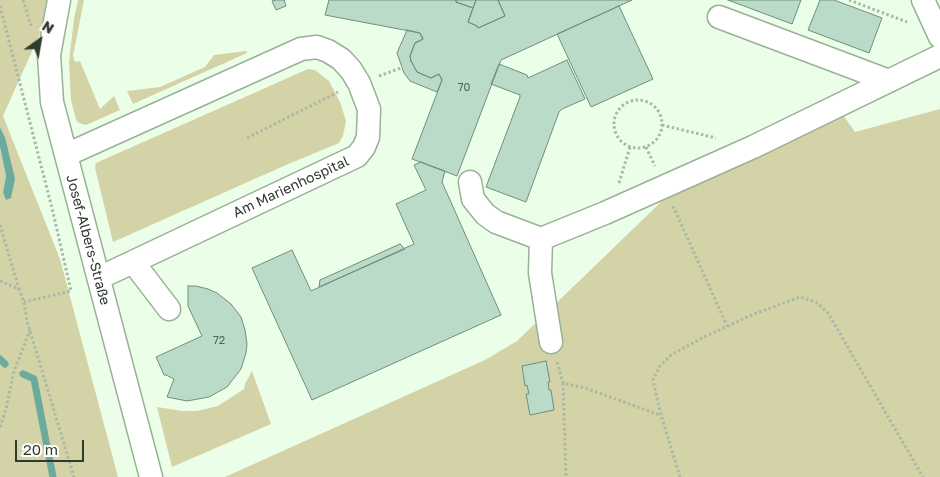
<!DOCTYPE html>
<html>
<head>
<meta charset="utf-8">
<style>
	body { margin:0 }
	#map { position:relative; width:940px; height:477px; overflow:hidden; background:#ebffe8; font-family:"Golos Text",sans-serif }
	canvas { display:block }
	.north { position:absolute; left:15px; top:15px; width:50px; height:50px; -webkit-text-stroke:4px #fff; paint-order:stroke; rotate:32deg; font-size:14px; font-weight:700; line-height:20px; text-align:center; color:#303a2f }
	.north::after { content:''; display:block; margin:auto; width:18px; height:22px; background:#303a2f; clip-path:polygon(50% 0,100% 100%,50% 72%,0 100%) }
	.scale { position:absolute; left:15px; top:440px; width:69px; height:22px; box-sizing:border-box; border:2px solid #303a2f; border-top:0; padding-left:6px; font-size:15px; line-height:18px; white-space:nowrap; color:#303a2f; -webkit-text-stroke:4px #fff; paint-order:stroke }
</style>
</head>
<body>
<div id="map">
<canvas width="940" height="477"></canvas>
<div class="north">N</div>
<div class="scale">20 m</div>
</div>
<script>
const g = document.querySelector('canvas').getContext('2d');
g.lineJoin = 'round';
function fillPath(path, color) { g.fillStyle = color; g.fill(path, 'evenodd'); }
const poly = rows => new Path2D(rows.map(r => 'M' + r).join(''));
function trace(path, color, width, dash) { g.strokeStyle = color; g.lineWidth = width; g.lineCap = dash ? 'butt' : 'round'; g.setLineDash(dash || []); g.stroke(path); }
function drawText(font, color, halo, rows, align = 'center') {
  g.font = font + ' "Golos Text",sans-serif'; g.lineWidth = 4; g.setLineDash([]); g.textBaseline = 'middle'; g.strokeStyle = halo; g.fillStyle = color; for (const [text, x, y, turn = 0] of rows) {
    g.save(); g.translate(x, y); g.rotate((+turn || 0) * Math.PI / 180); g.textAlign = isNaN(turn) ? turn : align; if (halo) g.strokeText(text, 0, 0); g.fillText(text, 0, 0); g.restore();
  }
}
fillPath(poly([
	[0,0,49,0,43,27,3,116,60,259,118,477,0,477,0,147,6,176,3,192,11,198,5,137,0,127],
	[78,0,84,0,73,56,75,62,80,61,100,109,114,96,120,110,86,125,79,123,76,120,71,100,69,62,74,19],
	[246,51,247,53,133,104,127,91,160,87,205,67,214,55],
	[308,69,315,70,329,81,340,102,346,121,343,136,339,143,286,165,113,242,95,168,96,163],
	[940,109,940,477,225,477,485,360,517,341,662,201,843,115,855,132],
	[252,371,271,424,172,467,157,407,182,411,197,411,218,406,244,389,245,384]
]), '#d4d2a7');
fillPath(poly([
	[0,127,5,137,15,179,11,198,6,200,3,192,6,176,0,147]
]), '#6bab9d');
trace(poly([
	[0,359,5,364],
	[23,374,34,379,53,477]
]), '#6bab9d', 7);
const building = poly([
	[275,0,284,0,286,6,276,10,272,1,275,0],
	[329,0,456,0,456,2,473,8,468,22,477,26,478,28,505,16,498,0,632,0,501,60,457,176,412,159,442,80,439,74,431,78,417,72,411,61,410,56,415,43,423,39,420,33,325,15,329,0],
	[456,0,476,0,473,8,456,2,456,0],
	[476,0,498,0,505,16,478,28,477,26,468,22,476,0],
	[728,0,801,0,792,24,728,0],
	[820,0,834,0,882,18,869,53,808,30,820,0],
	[619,6,653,79,591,107,557,34,619,6],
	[407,30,420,33,423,39,415,43,410,56,411,61,417,72,431,78,439,74,442,80,437,92,410,81,404,73,397,53,407,30],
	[567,60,585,99,562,109,559,112,526,202,486,187,520,97,520,95,491,84,499,64,527,75,528,78,567,60],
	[421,162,445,171,442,182,501,315,312,400,252,268,292,250,311,291,414,244,396,204,426,190,414,165,421,162],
	[400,244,405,249,319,287,320,280,400,244],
	[188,286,196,286,208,289,217,293,231,304,241,317,245,330,247,344,246,353,241,369,227,387,209,397,187,401,167,397,174,379,166,375,164,375,156,357,202,336,188,306,188,286],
	[546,361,550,382,548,382,549,390,551,390,554,410,530,415,526,394,529,394,527,385,525,386,522,366,546,361]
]);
fillPath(building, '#b9dbc7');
trace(building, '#6e8f7c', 1);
const minor = poly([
	[59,0,49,55,52,102,151,477],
	[923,0,940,37],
	[719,17,889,81],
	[66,155,301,49,317,47,328,51,341,59,351,70,359,83,369,109,368,137,364,147,357,156,99,278],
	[470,182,473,199,485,214,496,222,541,239,605,213,753,147,940,56],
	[541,239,540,273,551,342],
	[133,262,169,309]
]);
trace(minor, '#99b196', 25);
trace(poly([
	[23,0,31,26],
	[849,0,907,22],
	[0,6,53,212,71,291,24,302],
	[379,76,401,68],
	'614 124a24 24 0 1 1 48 0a24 24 0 1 1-48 0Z',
	[662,125,716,138],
	[247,138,338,92],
	[646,147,655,166],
	[619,183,630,147],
	[673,206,727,326],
	[0,225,19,289],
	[0,281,19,289,24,302,27,321,74,477],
	[557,362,563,383,585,388,660,415],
	[563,383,566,477],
	[0,427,6,409,14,371,30,330],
	[680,477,661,415,653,380,660,366,671,355,704,337,754,314,800,297,816,302,828,313,923,477]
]), '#a8b9a6', 3, [2.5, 2.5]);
trace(minor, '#fff', 22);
drawText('11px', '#526255', null, [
	["70",464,88],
	["72",219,341]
]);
drawText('14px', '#303a2f', '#fff', [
	["Am Marienhospital",291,187,-25],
	["Josef-Albers-Straße",88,240,75]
]);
</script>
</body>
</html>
